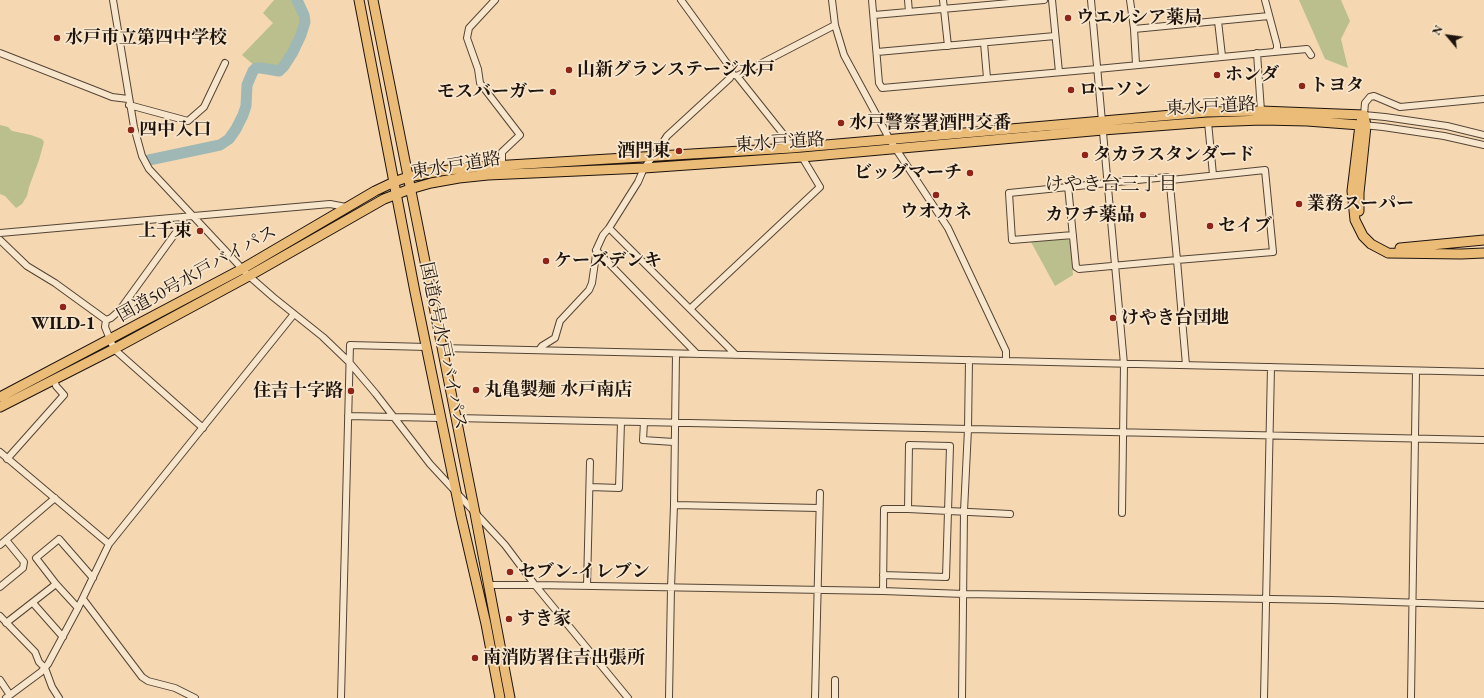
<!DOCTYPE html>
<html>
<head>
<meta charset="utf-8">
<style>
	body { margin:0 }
	#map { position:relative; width:1484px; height:698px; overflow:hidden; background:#f5d8b1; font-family:"EB Garamond",serif }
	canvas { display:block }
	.north { position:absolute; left:1428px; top:16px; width:40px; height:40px; -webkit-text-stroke:3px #f8e6cc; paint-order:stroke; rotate:299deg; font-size:11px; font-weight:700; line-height:16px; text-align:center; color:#1e130d }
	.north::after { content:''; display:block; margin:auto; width:14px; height:18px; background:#1e130d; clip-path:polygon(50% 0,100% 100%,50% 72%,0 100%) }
</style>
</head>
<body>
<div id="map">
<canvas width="1484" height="698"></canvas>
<div class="north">N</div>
</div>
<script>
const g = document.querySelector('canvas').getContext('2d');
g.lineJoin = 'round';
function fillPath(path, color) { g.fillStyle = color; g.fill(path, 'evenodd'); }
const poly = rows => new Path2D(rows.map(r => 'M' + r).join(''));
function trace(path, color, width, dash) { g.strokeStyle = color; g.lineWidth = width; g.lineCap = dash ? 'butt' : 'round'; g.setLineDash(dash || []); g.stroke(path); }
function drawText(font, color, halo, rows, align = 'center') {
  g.font = font + ' "EB Garamond","Noto Serif JP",serif'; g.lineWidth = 3.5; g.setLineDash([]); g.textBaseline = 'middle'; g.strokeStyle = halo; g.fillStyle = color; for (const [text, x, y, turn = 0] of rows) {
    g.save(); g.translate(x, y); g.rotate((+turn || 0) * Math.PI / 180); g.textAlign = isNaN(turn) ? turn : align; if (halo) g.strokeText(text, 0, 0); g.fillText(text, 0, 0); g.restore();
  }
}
fillPath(poly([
	[274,0,293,0,299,9,303,21,301,29,293,47,283,64,277,69,261,66,255,66,242,55,273,23,263,13],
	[1299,0,1341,0,1350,21,1341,39,1348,68,1325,59],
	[0,125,8,127,12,131,31,135,42,139,44,142,39,160,29,187,27,196,22,204,16,208,5,196,0,194],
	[1067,239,1070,241,1073,275,1055,286,1031,242]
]), '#babf8d');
trace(poly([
	[149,160,220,145,229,139,236,129,243,115,246,106,247,85,253,71,256,68,261,68,279,71,284,66,293,52,301,35,305,22,304,15,297,0]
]), '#9fb8b5', 11);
const minor = poly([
	[113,0,134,127,142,156,149,169,249,276,273,297,323,337,349,362,376,394,430,464,505,545,535,585,628,698],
	[495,0,469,28,467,38,478,69,480,83,520,135,502,152,502,165],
	[681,0,705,33,732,70,732,74,730,78,667,136,658,150,644,168,638,182,609,228,690,309],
	[832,0,835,25,844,55,890,140,948,228,1006,351,1006,360],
	[872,0,879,83,882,88,1097,69,1274,52,1277,49,1277,45,1265,0],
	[908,0,909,12],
	[943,0,948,46],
	[1052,0,1059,72],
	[1091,0,1124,364,1122,513],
	[1130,0,1134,29,1136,64],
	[874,15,1044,0],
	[1218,21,1222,56],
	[1134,29,1269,16],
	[984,43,987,78],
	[877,52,1055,36],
	[1274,52,1307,49,1311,55],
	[0,53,102,93,112,97,128,99],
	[1257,53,1261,111],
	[734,75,737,76,788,140,791,148],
	[737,76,835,25],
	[1484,99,1400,107,1374,96,1370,97,1365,103,1364,115,1385,117,1447,126,1484,135],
	[129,105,188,121,204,107,225,63],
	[1208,122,1213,175],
	[1363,125,1383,127,1444,136,1484,145],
	[1068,186,1076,267,1079,269,1177,260,1273,252,1265,170,1171,180,1170,185,1177,260,1186,365],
	[0,233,330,204,346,207],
	[1073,235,1012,240,1009,193,1167,177,1171,180],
	[0,240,27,266,55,283,106,320,111,318,119,311,182,224,183,218],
	[596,250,697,354],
	[106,320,105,327,114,349,203,428],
	[441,348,1484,372],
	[539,350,542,346,555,338,560,321,589,290,592,283,597,248,603,235,609,228],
	[736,355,690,309,820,187,802,157],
	[348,416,441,418],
	[455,418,1484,440],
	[644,422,643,440,674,442],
	[0,452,109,544],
	[7,459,64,395,56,386,54,379],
	[590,487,619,488,621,422],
	[674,505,819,508],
	[0,545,55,498],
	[883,575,946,577,950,446,909,445,908,509],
	[488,585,535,585,883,591,964,594,1332,600,1484,605],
	[587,586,590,462],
	[0,587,23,568,24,562,6,540],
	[883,591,884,509,908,509,1010,514],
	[83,599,142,677,148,681,175,688,195,698],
	[33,603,63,637],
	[78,608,56,584,36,558,59,539,93,578],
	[0,616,35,652,39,662,45,668,52,687,59,698],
	[6,623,56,584],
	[0,680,10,695],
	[6,698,41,672,48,664,78,608,109,544,294,314],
	[341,698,350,345,427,347],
	[669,698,671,588,674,505,676,354],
	[815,698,820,493],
	[835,698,835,680],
	[962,698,964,511,968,429,969,360],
	[1264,698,1271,367],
	[1411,698,1416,371]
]);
const highway = poly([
	[359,0,415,292,461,516,486,624,500,698],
	[373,0,475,513,510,698],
	[1362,119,1360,125,1352,191,1355,220,1363,236,1371,244,1388,253,1461,254,1484,253],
	[1359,211,1359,193,1366,126,1364,115],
	[1400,248,1484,240],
	[0,397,242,269,375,191,394,182,408,177,440,171,476,167,791,148,1207,112,1261,111,1364,115],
	[0,407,114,349,249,276,384,199,410,189,431,183,459,178,488,175,644,168,802,157,1103,130,1208,122,1262,120,1307,121,1360,125]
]);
trace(minor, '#544436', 8);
trace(highway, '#1e130d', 11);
trace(minor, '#f8e6cc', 6);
trace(highway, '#eabc78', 9);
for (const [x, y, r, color] of [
	[1068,18,4,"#8f2418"],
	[57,38,4,"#8f2418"],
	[569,70,4,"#8f2418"],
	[1217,75,4,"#8f2418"],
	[1302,86,4,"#8f2418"],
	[1071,90,4,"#8f2418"],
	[553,92,4,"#8f2418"],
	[841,123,4,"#8f2418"],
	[131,130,4,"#8f2418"],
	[679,151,4,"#8f2418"],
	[1085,155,4,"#8f2418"],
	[970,173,4,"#8f2418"],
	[936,195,4,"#8f2418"],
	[1299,204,4,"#8f2418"],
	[1143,215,4,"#8f2418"],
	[1210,226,4,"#8f2418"],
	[200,231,4,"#8f2418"],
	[546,261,4,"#8f2418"],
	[63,307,4,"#8f2418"],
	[1113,318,4,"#8f2418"],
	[476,390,4,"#8f2418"],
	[351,391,4,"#8f2418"],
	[510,572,4,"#8f2418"],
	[509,619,4,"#8f2418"],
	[475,658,4,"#8f2418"]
]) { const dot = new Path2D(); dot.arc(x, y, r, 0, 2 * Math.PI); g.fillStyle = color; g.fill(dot); trace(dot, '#f8e6cc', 1.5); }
drawText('bold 18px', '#1e130d', '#f8e6cc', [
	["ウエルシア薬局",1076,18],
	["水戸市立第四中学校",65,38],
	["山新グランステージ水戸",577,70],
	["ホンダ",1225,75],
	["トヨタ",1310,86],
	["ローソン",1079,90],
	["モスバーガー",545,92,"right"],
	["水戸警察署酒門交番",849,123],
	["四中入口",139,130],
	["酒門東",671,151,"right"],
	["タカラスタンダード",1093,155],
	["ビッグマーチ",962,173,"right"],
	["業務スーパー",1307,204],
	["ウオカネ",936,212,"center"],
	["カワチ薬品",1135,215,"right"],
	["セイブ",1218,226],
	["上千束",192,231,"right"],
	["ケーズデンキ",554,261],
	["けやき台団地",1121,318],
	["WILD-1",63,324,"center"],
	["丸亀製麺 水戸南店",484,390],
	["住吉十字路",343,391,"right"],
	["セブン-イレブン",518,572],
	["すき家",517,619],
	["南消防署住吉出張所",483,658]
], 'left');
drawText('18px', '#1e130d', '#f8e6cc', [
	["東水戸道路",1211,107,-3],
	["東水戸道路",780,143,-4],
	["東水戸道路",456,166,-9],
	["国道50号水戸バイパス",197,274,-29],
	["国道6号水戸バイパス",443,346,78]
]);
drawText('19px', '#1e130d', '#f8e6cc', [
	["けやき台三丁目",1111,185]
]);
</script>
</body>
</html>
